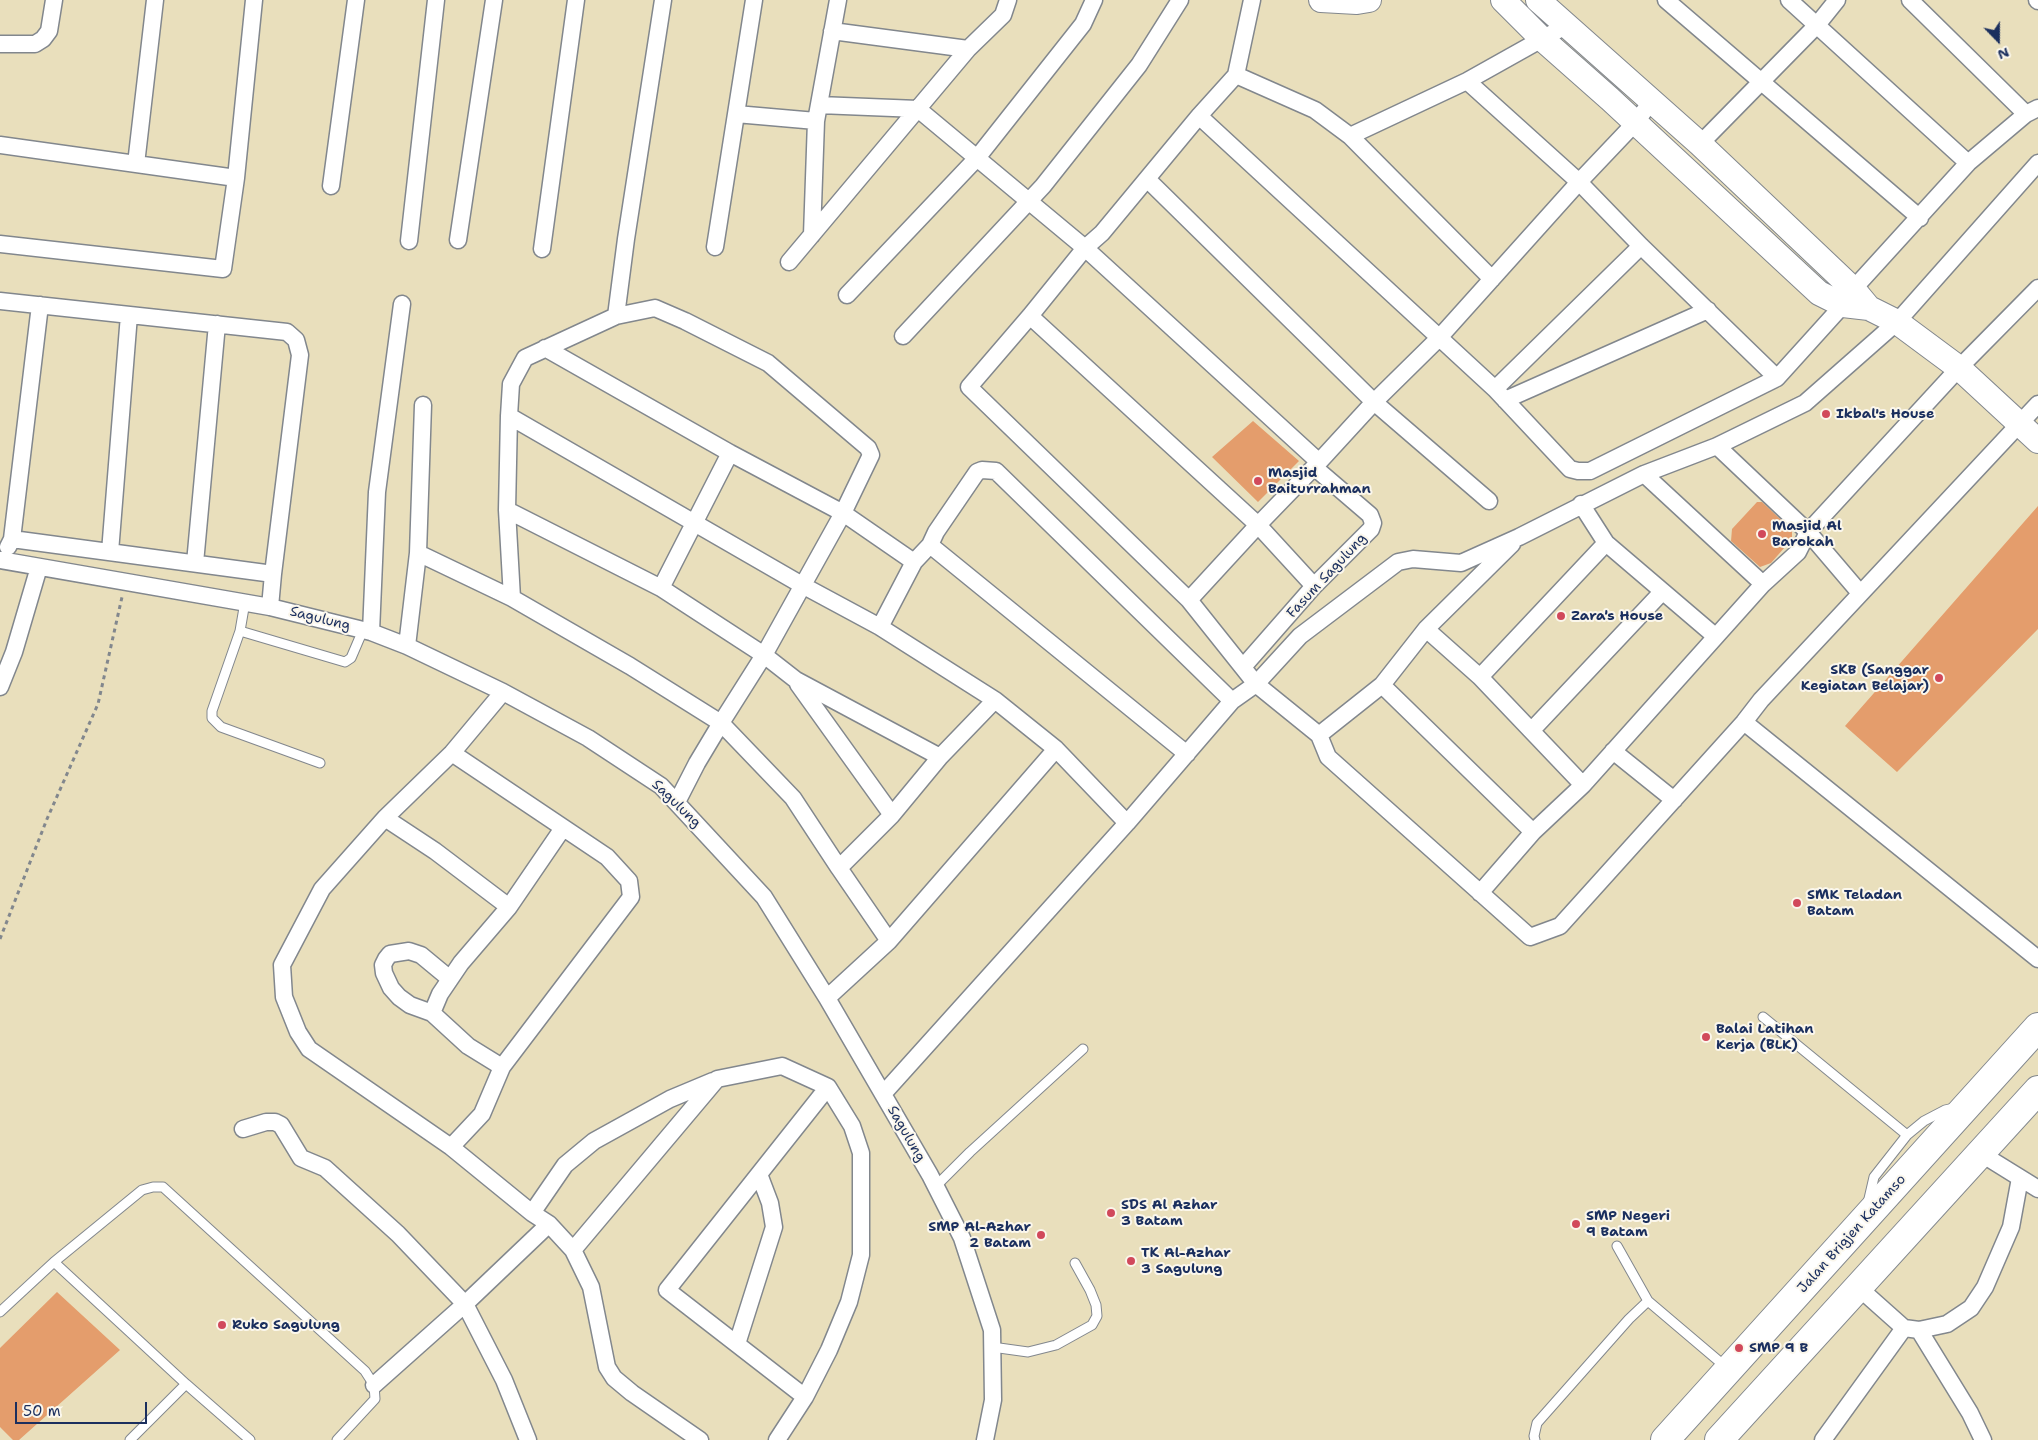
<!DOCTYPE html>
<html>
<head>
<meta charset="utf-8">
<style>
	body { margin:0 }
	#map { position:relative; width:2038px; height:1440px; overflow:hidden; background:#e9dfbc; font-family:"Shantell Sans",sans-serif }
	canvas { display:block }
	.north { position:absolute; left:1973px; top:15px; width:50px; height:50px; -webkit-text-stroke:4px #fbf7ec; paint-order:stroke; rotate:158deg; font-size:14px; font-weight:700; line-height:20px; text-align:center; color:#1b2f5e }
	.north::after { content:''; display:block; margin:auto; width:18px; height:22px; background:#1b2f5e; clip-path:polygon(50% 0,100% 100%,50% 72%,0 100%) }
	.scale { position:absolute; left:15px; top:1402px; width:132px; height:22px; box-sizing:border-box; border:2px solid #1b2f5e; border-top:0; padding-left:6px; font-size:15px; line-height:18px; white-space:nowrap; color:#1b2f5e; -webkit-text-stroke:4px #fbf7ec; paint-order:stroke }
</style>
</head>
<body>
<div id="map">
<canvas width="2038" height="1440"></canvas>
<div class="north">N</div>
<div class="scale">50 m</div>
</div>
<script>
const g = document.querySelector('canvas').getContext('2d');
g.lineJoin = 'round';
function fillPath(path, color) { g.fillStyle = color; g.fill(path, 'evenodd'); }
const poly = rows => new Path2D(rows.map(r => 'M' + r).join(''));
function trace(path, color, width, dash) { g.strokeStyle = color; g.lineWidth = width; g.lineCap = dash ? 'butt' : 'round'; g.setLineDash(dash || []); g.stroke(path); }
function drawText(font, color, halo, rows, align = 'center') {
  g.font = font + ' "Shantell Sans",sans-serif'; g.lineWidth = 4; g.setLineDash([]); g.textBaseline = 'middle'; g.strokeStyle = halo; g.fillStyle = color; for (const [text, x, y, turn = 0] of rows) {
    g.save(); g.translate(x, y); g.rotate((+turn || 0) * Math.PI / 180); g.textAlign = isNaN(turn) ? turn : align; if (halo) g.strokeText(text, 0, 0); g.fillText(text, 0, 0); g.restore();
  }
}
fillPath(poly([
	[1253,421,1299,461,1258,502,1212,457],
	[1757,502,1762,502,1792,530,1792,539,1771,563,1760,567,1731,541,1732,529],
	[2038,506,2038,629,1897,772,1845,726],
	[57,1292,120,1350,19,1440,13,1440,0,1427,0,1348]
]), '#e49d6c');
const lane = poly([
	[240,631,245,602],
	[320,763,221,727,212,718,212,711,240,631,345,662,351,658,363,630],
	[1763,1017,1907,1135,1874,1177,1868,1203],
	[1907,1135,1924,1121,1945,1110,1954,1108],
	[936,1186,970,1152,1083,1049],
	[1617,1246,1648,1301],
	[54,1262,186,1384,250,1440],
	[0,1312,54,1262,142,1190,153,1187,163,1187,365,1371,374,1385,375,1399,337,1440],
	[992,1347,1028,1352,1056,1345,1092,1325,1097,1316,1096,1305,1090,1290,1075,1263],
	[130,1440,186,1384],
	[1535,1440,1534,1436,1537,1423,1629,1319,1648,1301,1727,1368]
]);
const street = poly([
	[1252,0,1236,75,1199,116,1102,233,1085,248,1030,316,969,387,1189,600,1256,684,1300,636,1398,562,1413,559,1461,563,1519,537,1644,474,1717,446,1805,403,1897,322,2038,163],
	[1666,0,1920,218],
	[1789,0,1968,163],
	[1910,0,2026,114],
	[2037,0,2038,1],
	[832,31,968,49],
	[0,44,35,44,43,39,49,31,54,0],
	[1236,75,1315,110,1350,136,1492,279],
	[1467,81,1579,182,1641,246,1777,378],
	[819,105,918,109,1085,248,1319,462],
	[736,114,816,121],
	[1199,116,1495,389,1570,469,1578,471,1590,471,1777,378,1843,305,1857,285,1968,163,2026,114,2038,108],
	[1350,136,1467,81,1567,25],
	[1700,144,1817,25,1837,0],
	[0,145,236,178],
	[136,164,155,0],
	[1147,179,1374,402,1489,501],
	[331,186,356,0],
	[812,235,816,121,838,0],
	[458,240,494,0],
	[409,241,436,0],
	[0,244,223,269,236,178,254,0],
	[715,247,754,0],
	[542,249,576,0],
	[789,262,968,49,1003,15,1008,0],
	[847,295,977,158,1083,24,1094,0],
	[0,301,287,332,296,340,300,355,273,574,270,607],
	[616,316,626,239,663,0],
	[1030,316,1258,525,1314,586],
	[903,336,1043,186,1139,65,1180,0],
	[545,348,730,453,843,513,914,562,930,545,936,532,977,472,982,470,996,471,1232,701],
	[1495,389,1641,246],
	[1505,400,1708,310],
	[509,416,802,585,880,627],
	[1717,446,1808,532,1860,593],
	[1644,474,1763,584],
	[1581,504,1606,543,1715,636],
	[507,510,661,588,764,655,796,680,940,757,892,815,839,868,889,941],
	[12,539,273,574],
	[930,545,1187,754],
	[8,547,12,539,40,305],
	[110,552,129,315],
	[418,553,512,598],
	[0,560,270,607,371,632,407,646,503,692,588,738,661,786,764,897,827,998,930,1175,962,1238,992,1330,993,1400,985,1440],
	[914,562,880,627,995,700,1056,749,1127,823],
	[195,563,217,324],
	[661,588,730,453],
	[1189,600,1258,525,1319,462,1374,402,1438,339,1579,182,1635,123,1651,102],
	[1426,629,1480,677,1583,785],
	[371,632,377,492,402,304],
	[407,646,418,553,423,405],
	[1243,667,1314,586,1371,529,1373,523,1370,515,1314,467],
	[1480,677,1606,543],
	[798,684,892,815],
	[1382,685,1533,832],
	[0,687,14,652,39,567],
	[503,692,452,753,385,818,322,889,282,965,284,997,298,1032,309,1049,451,1147,532,1213,549,1224,573,1250,591,1287,607,1367,614,1378,632,1393,700,1440],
	[1744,722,2038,959],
	[1532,730,1662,592],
	[1319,735,1382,685,1426,629,1512,544],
	[1613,751,1674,800],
	[940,757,995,700],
	[677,802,697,763,721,723,764,655,843,513,871,455,868,448,768,363,685,321,655,308,616,316,525,358,511,384,509,416,507,510,512,598,630,666,721,723,793,798,839,868],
	[385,818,435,851,509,907],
	[1480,893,1533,832,1583,785,1763,584,1798,552,1808,532,1959,368,2038,288],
	[827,998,889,941,1056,749],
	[432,1013,410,1005,399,997,391,988,384,973,383,965,386,959,390,954,409,951,421,955,450,979],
	[502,1067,468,1046,432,1013,440,994,461,963,509,907,563,828],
	[883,1094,1127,823,1232,701,1256,684,1319,735,1328,757,1530,937,1560,926,1744,722,1761,700,2038,404],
	[243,1129,266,1122,275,1122,281,1125,301,1158,325,1168,398,1234,465,1304,504,1380,528,1440],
	[451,1147,482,1114,502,1067,631,897,629,881,607,857,452,753],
	[1980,1153,2038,1189],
	[532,1213,565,1165,594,1141,670,1099,713,1081],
	[573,1250,717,1079,782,1066,828,1087,852,1126,861,1153,861,1255,849,1302,829,1350,805,1397,777,1440],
	[1858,1287,1904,1328,1919,1330,1947,1324,1971,1308,1985,1287,2011,1227,2020,1178],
	[1919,1330,1970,1413,1983,1440],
	[737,1344,774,1227,770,1203,759,1174],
	[374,1385,465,1304,549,1224],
	[805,1397,667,1290,828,1087],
	[1823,1440,1904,1328]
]);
const secondary = poly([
	[1321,0,1357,2,1369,0],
	[1503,0,1541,38,1610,99,1819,293,1843,305,1869,308,1897,322,1959,368,2038,441],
	[1538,0,1700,144,1854,290,1869,308]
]);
const highway = poly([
	[1665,1440,2038,1027],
	[1719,1440,2038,1090]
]);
trace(lane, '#82878d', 11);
trace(street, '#82878d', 19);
trace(secondary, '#82878d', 26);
trace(highway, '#82878d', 30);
trace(poly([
	[0,939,47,819,98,704,122,597]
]), '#82878d', 3, [4, 4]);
trace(lane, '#fff', 9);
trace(street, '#fff', 16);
trace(secondary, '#fff', 24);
trace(highway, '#fff', 28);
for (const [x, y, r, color] of [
	[1826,414,5,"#d1495b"],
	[1258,481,5,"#d1495b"],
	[1762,534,5,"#d1495b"],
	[1561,616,5,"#d1495b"],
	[1939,678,5,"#d1495b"],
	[1797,903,5,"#d1495b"],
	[1706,1037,5,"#d1495b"],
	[1111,1213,5,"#d1495b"],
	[1576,1224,5,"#d1495b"],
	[1041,1235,5,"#d1495b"],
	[1131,1261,5,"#d1495b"],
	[222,1325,5,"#d1495b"],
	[1739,1348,5,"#d1495b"]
]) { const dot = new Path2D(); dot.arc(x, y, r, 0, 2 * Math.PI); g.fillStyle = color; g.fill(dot); trace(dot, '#fbf7ec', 2); }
drawText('bold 14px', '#1b2f5e', '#fbf7ec', [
	["Ikbal's House",1836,414],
	["Masjid",1268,473],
	["Baiturrahman",1268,489],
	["Masjid Al",1772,526],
	["Barokah",1772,542],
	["Zara's House",1571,616],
	["SKB (Sanggar",1929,670,"right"],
	["Kegiatan Belajar)",1929,686,"right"],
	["SMK Teladan",1807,895],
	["Batam",1807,911],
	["Balai Latihan",1716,1029],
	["Kerja (BLK)",1716,1045],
	["SDS Al Azhar",1121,1205],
	["3 Batam",1121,1221],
	["SMP Negeri",1586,1216],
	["9 Batam",1586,1232],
	["SMP Al-Azhar",1031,1227,"right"],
	["2 Batam",1031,1243,"right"],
	["TK Al-Azhar",1141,1253],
	["3 Sagulung",1141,1269],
	["Ruko Sagulung",232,1325],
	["SMP 9 B",1749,1348]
], 'left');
drawText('14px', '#1b2f5e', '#fbf7ec', [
	["Fasum Sagulung",1327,576,-47],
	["Sagulung",320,619,14],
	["Sagulung",676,804,44],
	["Sagulung",906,1134,60],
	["Jalan Brigjen Katamso",1852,1234,-48]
]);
</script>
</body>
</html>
